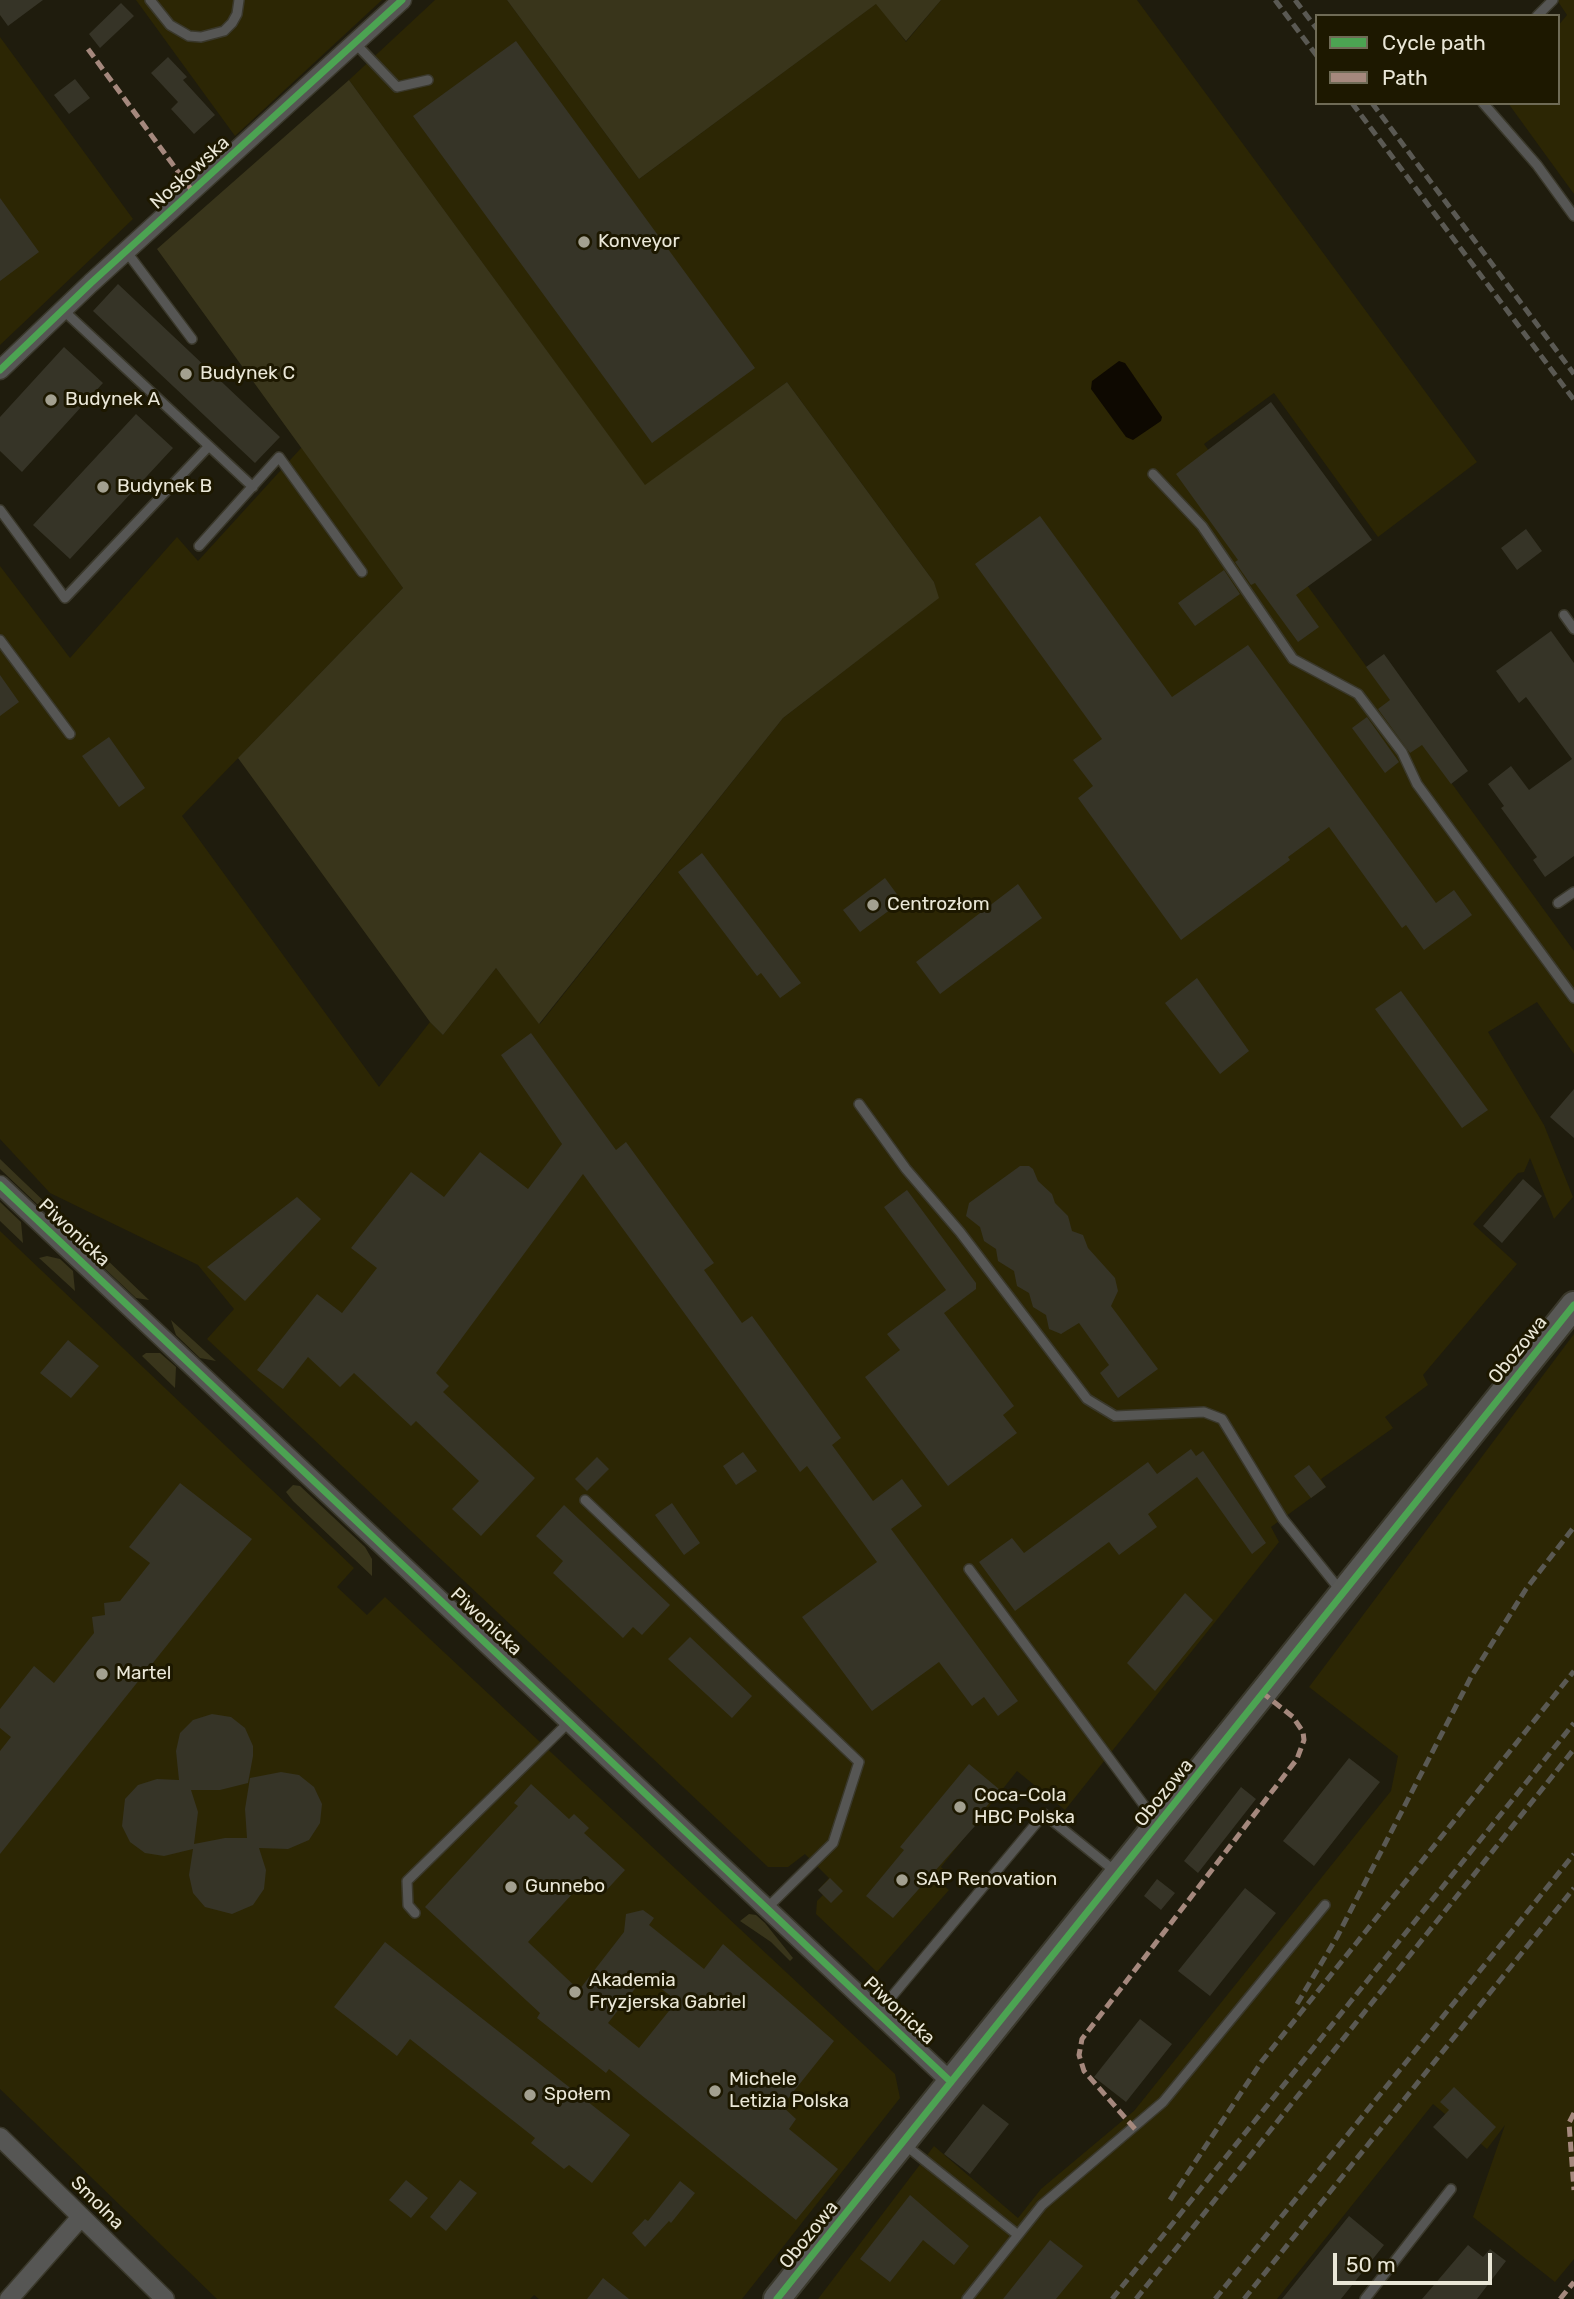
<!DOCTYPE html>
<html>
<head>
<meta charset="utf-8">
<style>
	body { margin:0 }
	#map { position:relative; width:1574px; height:2299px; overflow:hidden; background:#1f1c0d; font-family:Rubik,sans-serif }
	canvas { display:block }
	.legend { position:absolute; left:1315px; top:14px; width:245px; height:91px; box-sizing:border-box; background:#1d1800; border:2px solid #6f6b56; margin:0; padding:9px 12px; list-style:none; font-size:21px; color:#eae7d7 }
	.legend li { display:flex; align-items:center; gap:14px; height:35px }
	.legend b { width:35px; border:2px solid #6f6b56 }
	.scale { position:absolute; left:1333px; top:2253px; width:159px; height:32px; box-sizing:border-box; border:4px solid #eae7d7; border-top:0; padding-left:9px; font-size:21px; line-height:24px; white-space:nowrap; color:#eae7d7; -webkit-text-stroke:5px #1d1800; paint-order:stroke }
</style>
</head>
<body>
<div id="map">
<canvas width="1574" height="2299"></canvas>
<ul class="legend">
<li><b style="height:9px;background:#4ca352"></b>Cycle path</li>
<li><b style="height:9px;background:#a5887d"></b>Path</li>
</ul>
<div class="scale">50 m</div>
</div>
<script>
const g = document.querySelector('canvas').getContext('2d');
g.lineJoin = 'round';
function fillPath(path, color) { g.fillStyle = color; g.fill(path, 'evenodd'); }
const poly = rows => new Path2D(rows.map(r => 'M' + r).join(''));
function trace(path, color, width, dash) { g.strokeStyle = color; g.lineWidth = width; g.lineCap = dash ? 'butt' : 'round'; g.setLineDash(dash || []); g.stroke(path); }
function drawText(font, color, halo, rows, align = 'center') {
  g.font = font + ' Rubik,sans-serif'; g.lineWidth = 6; g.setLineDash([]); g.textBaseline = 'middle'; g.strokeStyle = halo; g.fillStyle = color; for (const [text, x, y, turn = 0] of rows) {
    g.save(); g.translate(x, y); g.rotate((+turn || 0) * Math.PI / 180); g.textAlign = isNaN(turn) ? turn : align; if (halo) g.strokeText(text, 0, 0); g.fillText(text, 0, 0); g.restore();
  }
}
fillPath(poly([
	[136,0,382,0,235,136],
	[435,0,507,0,639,179,877,3,906,42,941,0,1137,0,1477,462,1378,537,1274,393,1204,444,1574,951,1574,1054,1537,1002,1488,1032,1544,1125,1573,1197,1554,1219,1530,1158,1524,1172,1518,1173,1473,1224,1517,1264,1423,1375,1428,1385,1385,1417,1393,1428,1321,1479,1326,1487,1271,1527,1279,1542,1065,1810,1017,1771,941,1867,950,1875,943,1885,949,1890,877,1972,816,1914,817,1901,823,1895,818,1890,829,1878,805,1854,788,1867,768,1867,207,1339,234,1309,198,1265,50,1193,0,1139,0,566,70,658,177,537,198,561,302,447,403,588,182,816,379,1087,430,1022,443,1035,496,968,540,1024,783,718,938,598,934,582,787,382,645,486,349,80],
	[1557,0,1574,0,1574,194,1508,103,1558,103,1558,26,1567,15],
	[0,37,133,219,0,345],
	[0,1231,354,1568,337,1587,367,1615,385,1597,895,2074,900,2098,742,2299,539,2299,534,2295,530,2299,217,2299,0,2089],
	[1574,1334,1574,2259,1555,2282,1473,2217,1505,2125,1487,2149,1433,2104,1277,2299,818,2299,934,2146,1018,2218,1041,2189,1134,2111,1391,1791,1398,1756,1309,1687]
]), '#2c2604');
fillPath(poly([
	[507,0,941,0,906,41,876,4,639,179],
	[349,80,645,485,787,382,934,582,939,598,783,718,539,1024,496,968,443,1035,430,1022,238,758,403,588,157,249],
	[0,1159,51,1208,37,1204,0,1169],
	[0,1202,21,1222,23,1243,0,1221],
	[79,1233,149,1300,136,1298,85,1250],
	[47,1256,60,1259,73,1271,75,1291,39,1258],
	[171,1320,216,1361,200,1358,176,1335],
	[146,1353,160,1353,176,1367,175,1388,142,1356],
	[293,1485,300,1486,365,1547,372,1559,372,1576,293,1501,286,1492],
	[749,1914,756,1915,765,1923,793,1958,790,1961,771,1942,740,1921]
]), '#39351b');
fillPath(poly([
	[1119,361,1125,363,1162,417,1161,421,1133,440,1126,437,1091,389,1092,381]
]), '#0e0901');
fillPath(poly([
	[0,0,43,0,8,26,0,15],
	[121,3,134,16,100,48,89,34],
	[516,41,755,368,652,443,413,116],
	[168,57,187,77,183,80,215,115,194,134,171,109,178,102,151,73],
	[75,79,90,98,69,114,54,95],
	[0,198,39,252,0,281],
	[118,284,280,437,255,463,93,311],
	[64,347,103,383,22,472,0,451,0,417],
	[1271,402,1372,540,1296,595,1319,627,1298,642,1255,583,1251,585,1235,562,1238,560,1176,474],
	[136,414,173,448,70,559,33,525],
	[1040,516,1172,697,1248,645,1436,903,1454,890,1472,915,1424,950,1406,925,1402,928,1329,827,1288,857,1290,860,1181,940,1078,798,1093,786,1073,760,1102,739,975,564],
	[1526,529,1542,551,1517,570,1501,548],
	[1224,570,1240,594,1195,626,1178,603],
	[1551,631,1574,663,1574,856,1545,877,1533,860,1537,857,1501,808,1504,806,1488,784,1511,766,1529,790,1572,759,1526,697,1519,703,1496,671],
	[1384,654,1468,771,1451,784,1422,745,1410,753,1378,709,1390,700,1366,667],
	[0,675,19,702,0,716],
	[1367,717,1399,762,1385,773,1352,728],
	[109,737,145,788,119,807,82,756],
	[702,853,801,983,780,998,761,973,757,976,678,872],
	[885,878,902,901,860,932,843,910],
	[1018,884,1042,918,940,994,916,962],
	[1197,978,1249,1051,1220,1074,1165,1003],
	[1401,991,1488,1110,1462,1128,1375,1009],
	[531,1033,616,1150,626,1142,714,1263,704,1270,742,1323,752,1316,841,1438,832,1445,873,1501,902,1479,922,1506,891,1529,1018,1701,998,1716,984,1697,972,1706,939,1662,872,1711,802,1617,877,1562,807,1466,800,1472,583,1174,436,1373,449,1386,443,1392,535,1478,481,1536,452,1509,479,1481,416,1421,411,1426,354,1373,340,1387,308,1357,283,1389,257,1370,317,1294,342,1313,377,1268,351,1248,411,1172,444,1197,480,1152,528,1189,562,1144,501,1055],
	[1574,1089,1574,1138,1550,1117],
	[1020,1166,1029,1166,1033,1169,1038,1181,1052,1194,1055,1203,1068,1216,1072,1231,1083,1235,1088,1248,1115,1278,1118,1291,1111,1306,1158,1369,1118,1398,1100,1373,1109,1365,1079,1323,1061,1334,1049,1329,1046,1315,1033,1307,1029,1293,1017,1286,1014,1271,998,1261,996,1249,984,1241,980,1227,966,1216,969,1203],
	[1523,1179,1542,1196,1502,1243,1483,1226],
	[907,1190,976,1283,976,1289,944,1313,1014,1406,1003,1415,1017,1433,948,1486,865,1377,900,1350,887,1334,946,1290,884,1207],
	[297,1197,321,1219,245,1301,207,1267],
	[68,1340,99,1366,71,1398,40,1373],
	[1191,1449,1196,1456,1203,1451,1266,1543,1252,1554,1197,1477,1148,1514,1157,1527,1119,1555,1109,1542,1015,1611,979,1562,1012,1538,1024,1553,1148,1462,1157,1474],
	[743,1452,757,1471,736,1485,723,1466],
	[597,1457,609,1469,587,1491,575,1479],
	[1309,1465,1326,1487,1311,1498,1294,1476],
	[180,1483,252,1539,0,1854,0,1751,11,1737,0,1728,0,1709,34,1666,54,1683,94,1633,92,1617,105,1615,104,1603,120,1601,150,1563,129,1547],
	[672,1503,700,1543,684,1555,655,1515],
	[564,1505,670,1605,642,1635,633,1627,623,1638,553,1573,563,1561,536,1536],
	[1185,1593,1213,1620,1155,1691,1127,1663],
	[690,1637,752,1696,732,1718,668,1659],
	[212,1714,231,1717,245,1728,253,1746,253,1756,248,1783,220,1790,191,1790,198,1812,194,1844,225,1838,247,1838,245,1809,250,1778,281,1772,299,1775,314,1787,322,1804,320,1823,309,1840,288,1849,259,1848,266,1870,264,1889,253,1905,232,1914,205,1907,193,1893,189,1875,193,1849,164,1856,145,1853,130,1842,122,1826,125,1799,138,1785,157,1779,179,1780,176,1751,180,1733,193,1720],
	[1349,1758,1380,1782,1314,1866,1283,1841],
	[969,1764,1000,1790,972,1824,975,1826,893,1918,866,1896,904,1850,900,1847],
	[531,1784,569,1819,574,1814,589,1828,584,1833,625,1870,602,1895,586,1879,528,1942,579,1990,624,1932,626,1914,643,1910,654,1918,649,1925,704,1969,723,1944,834,2041,782,2106,796,2119,789,2129,838,2169,796,2220,609,2069,606,2073,537,2018,540,2013,425,1907,518,1806,514,1803],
	[645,1976,677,2001,639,2048,608,2023],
	[1241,1787,1256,1799,1198,1873,1184,1861],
	[830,1878,843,1891,831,1903,818,1890],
	[1157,1879,1175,1893,1161,1910,1144,1896],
	[1245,1888,1276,1913,1210,1996,1178,1971],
	[385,1942,630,2135,592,2183,569,2165,564,2169,531,2143,535,2138,410,2039,397,2056,334,2007],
	[1140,2019,1172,2044,1126,2102,1094,2077],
	[1454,2087,1496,2127,1467,2159,1433,2127,1449,2110,1440,2102],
	[983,2104,1009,2124,970,2174,944,2154],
	[406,2180,428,2198,411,2218,389,2200],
	[460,2180,477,2193,446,2231,430,2217],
	[680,2181,695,2193,671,2223,669,2221,645,2247,632,2233,645,2219,648,2221],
	[910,2195,969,2246,954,2265,923,2240,890,2282,860,2259],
	[1349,2216,1384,2245,1341,2299,1282,2299],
	[1050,2240,1083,2266,1056,2299,1003,2299],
	[1468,2245,1483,2257,1490,2249,1506,2261,1477,2299,1422,2299],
	[603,2278,629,2299,587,2299]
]), '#363427');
const lane = poly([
	[150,0,170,25,189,36,201,37,224,31,232,23,237,14,239,0],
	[1537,16,1553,0],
	[355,43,397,87,428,80],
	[1483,103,1537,165,1574,216],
	[126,251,192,339],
	[63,310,253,487],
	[1153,474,1202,526,1293,659,1358,694,1402,752,1417,784,1574,998],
	[0,510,65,598,209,446],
	[199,546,279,457,362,572],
	[1564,615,1574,629],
	[0,640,70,734],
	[1558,903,1574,892],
	[859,1104,906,1169,960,1232,1087,1399,1115,1416,1204,1412,1222,1419,1283,1519,1340,1590],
	[585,1500,859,1762,833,1843,767,1908],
	[969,1569,1155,1820],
	[415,1913,408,1905,407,1881,569,1722],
	[878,2013,1044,1814,1116,1872],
	[904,2144,1018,2235],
	[967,2299,1042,2205,1163,2102,1325,1905],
	[1365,2299,1451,2189]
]);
const street = poly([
	[0,370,91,283,402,0],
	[0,1185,951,2082],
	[0,2137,165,2299],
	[9,2299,81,2217]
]);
const secondary = poly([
	[777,2299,1574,1305]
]);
trace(lane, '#3a382b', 12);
trace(street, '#3a382b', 21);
trace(secondary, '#3a382b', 30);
trace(lane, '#565654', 9);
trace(street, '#565654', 18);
trace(secondary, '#585855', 26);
trace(poly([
	[1275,0,1317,56],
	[1295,0,1317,29],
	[1352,103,1574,400],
	[1372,103,1574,374],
	[1297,2004,1337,1937,1471,1677,1526,1589,1574,1527],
	[1170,2200,1262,2061,1574,1671],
	[1112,2299,1574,1723],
	[1136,2299,1574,1749],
	[1215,2299,1574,1854],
	[1244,2299,1574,1888]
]), '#5a5953', 5, [10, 5]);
trace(poly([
	[88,49,193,192],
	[1574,2113,1569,2123,1574,2190],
	[1135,2129,1084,2071,1079,2055,1082,2039,1297,1759,1304,1740,1303,1732,1293,1717,1264,1694],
	[1560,2299,1574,2282]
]), '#a5887d', 5, [10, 5]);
trace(poly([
	[0,370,91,283,402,0],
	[0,1185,951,2082],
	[777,2299,1574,1305]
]), '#4ca352', 7);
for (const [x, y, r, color] of [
	[584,242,7,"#a3a090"],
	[186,374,7,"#a3a090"],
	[51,400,7,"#a3a090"],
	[103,487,7,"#a3a090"],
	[873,905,7,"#a3a090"],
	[102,1674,7,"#a3a090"],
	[960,1807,7,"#a3a090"],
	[902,1880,7,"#a3a090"],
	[511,1887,7,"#a3a090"],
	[575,1992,7,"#a3a090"],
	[715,2091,7,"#a3a090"],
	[530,2095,7,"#a3a090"]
]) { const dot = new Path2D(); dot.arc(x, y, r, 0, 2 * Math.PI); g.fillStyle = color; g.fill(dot); trace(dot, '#1d1800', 2.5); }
drawText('19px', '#eae7d7', '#1d1800', [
	["Noskowska",190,173,-42],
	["Piwonicka",74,1233,43],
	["Obozowa",1518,1350,-51],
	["Piwonicka",486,1622,43],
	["Obozowa",1164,1793,-51],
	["Piwonicka",899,2011,43],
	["Smolna",97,2203,45],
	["Obozowa",809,2235,-51]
]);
drawText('19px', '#eae7d7', '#1d1800', [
	["Konveyor",598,242],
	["Budynek C",200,374],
	["Budynek A",65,400],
	["Budynek B",117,487],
	["Centrozłom",887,905],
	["Martel",116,1674],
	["Coca-Cola",974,1796],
	["HBC Polska",974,1818],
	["SAP Renovation",916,1880],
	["Gunnebo",525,1887],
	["Akademia",589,1981],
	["Fryzjerska Gabriel",589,2003],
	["Michele",729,2080],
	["Letizia Polska",729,2102],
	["Społem",544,2095]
], 'left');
</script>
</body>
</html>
